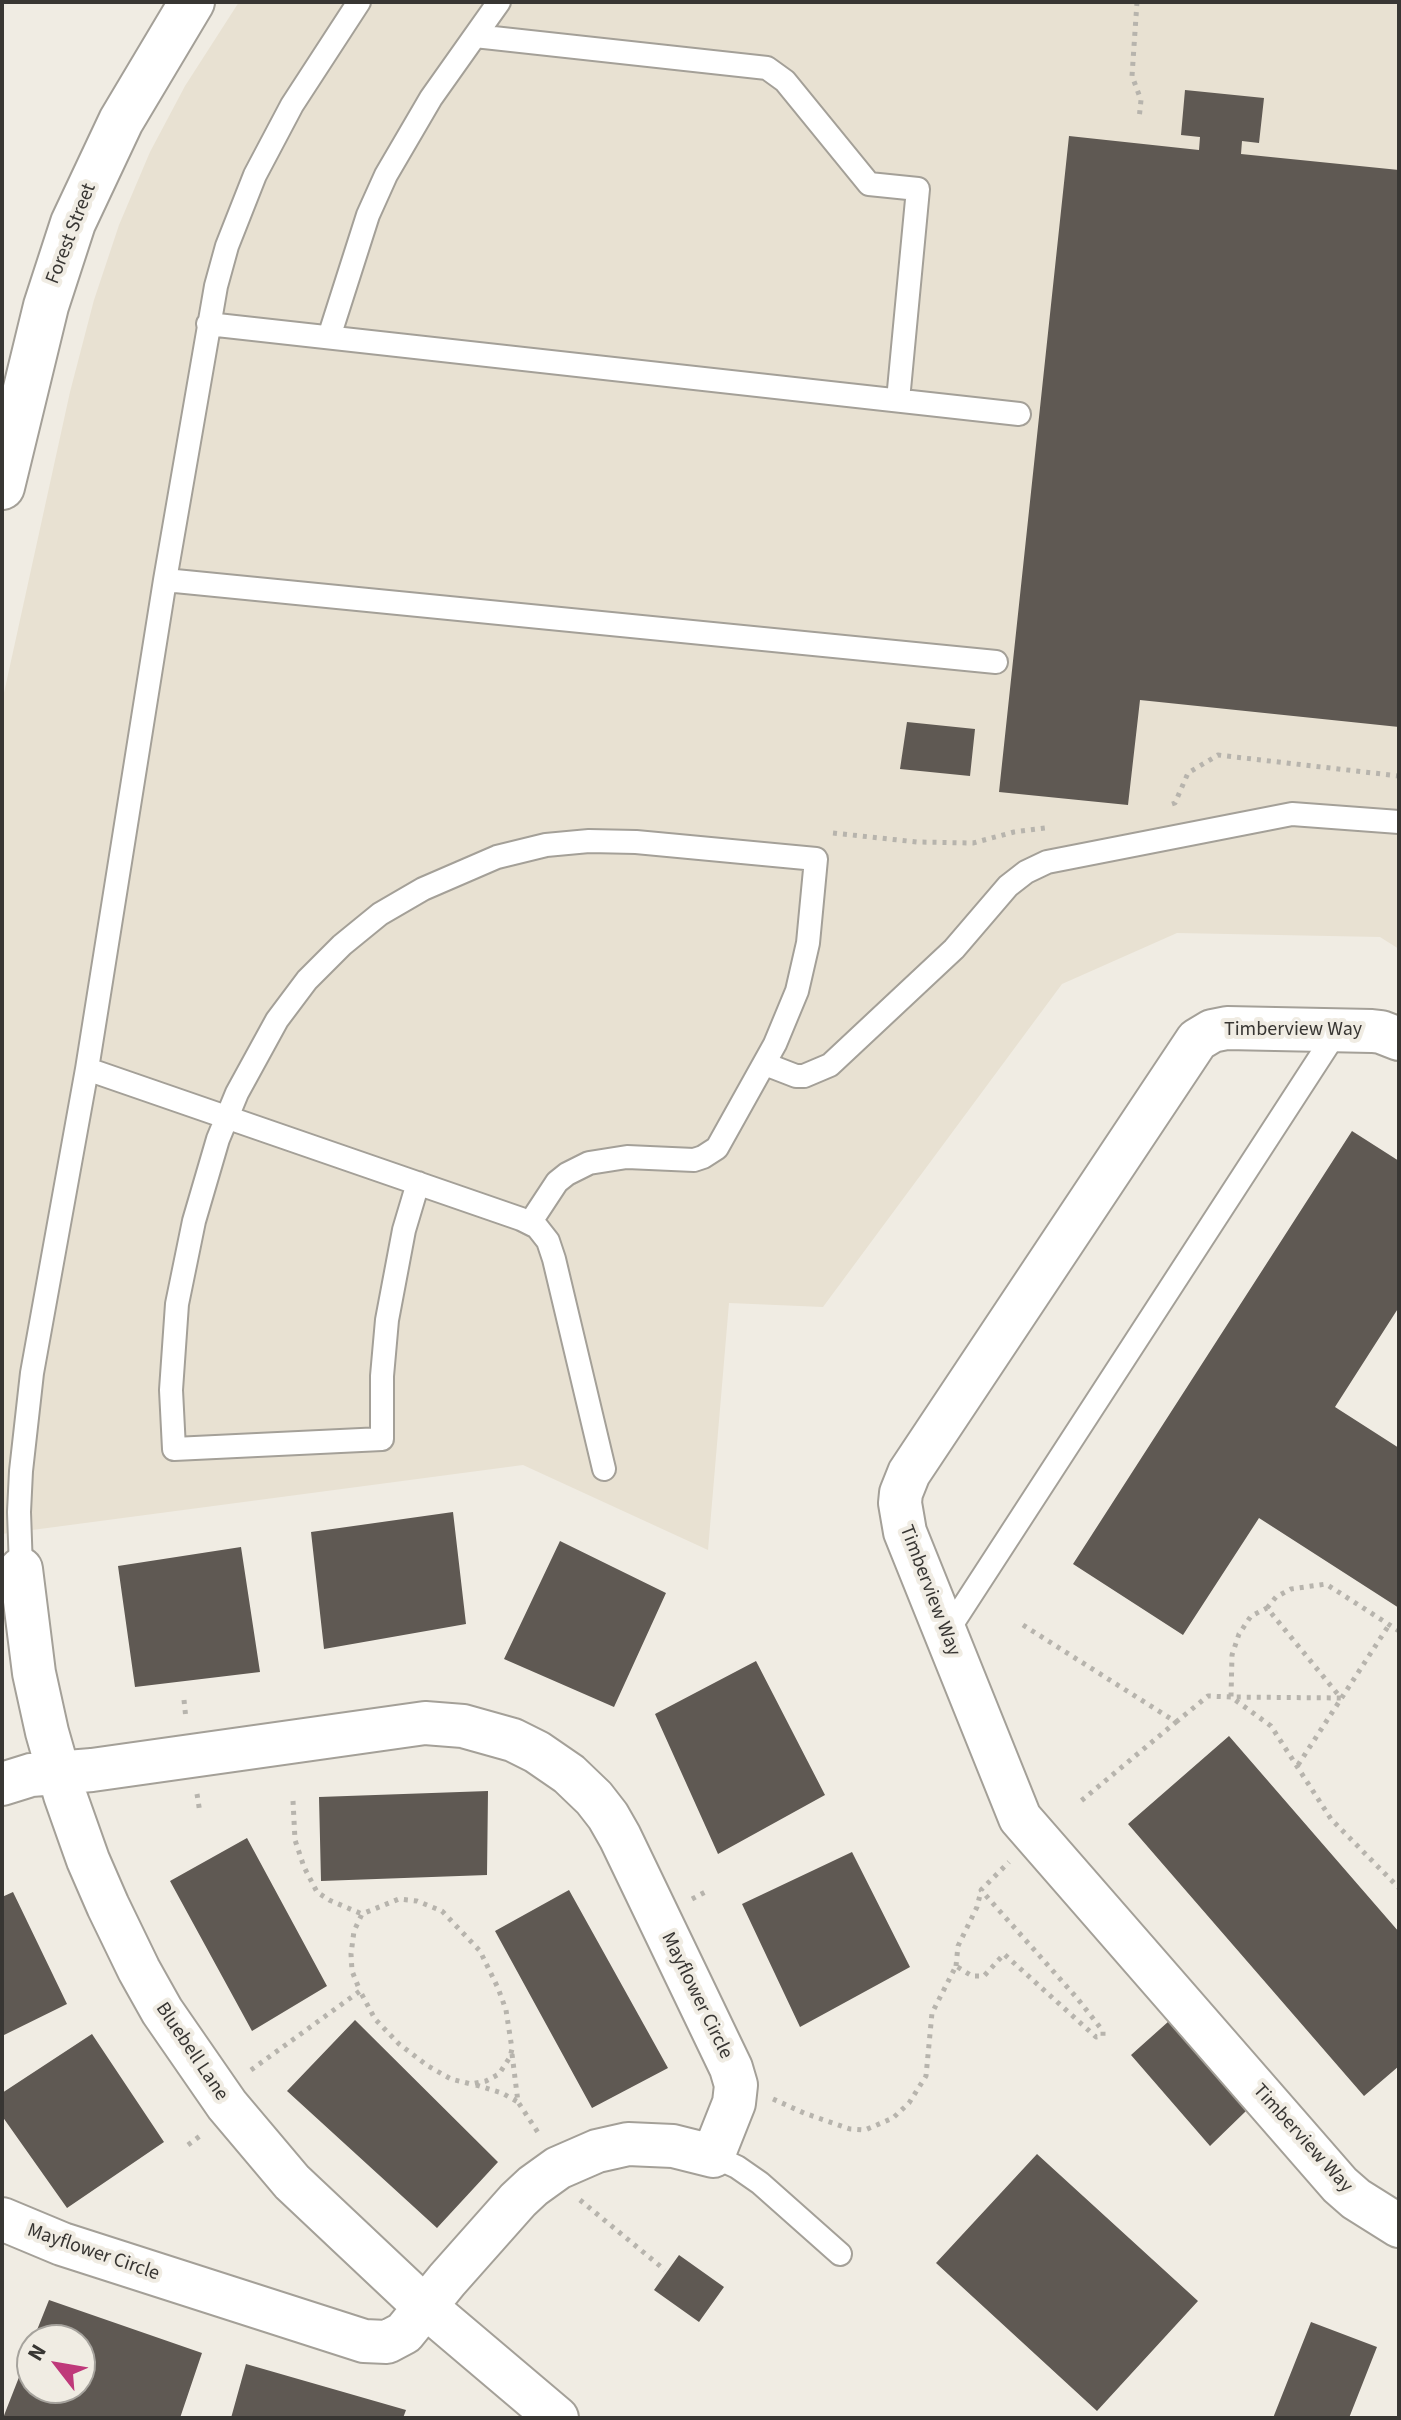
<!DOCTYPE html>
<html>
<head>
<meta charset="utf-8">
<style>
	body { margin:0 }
	#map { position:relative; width:1401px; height:2420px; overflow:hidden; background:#f0ece3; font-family:"Source Sans 3",sans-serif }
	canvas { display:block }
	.frame { position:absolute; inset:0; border:4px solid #383633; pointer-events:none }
	.north { position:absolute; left:16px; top:2324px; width:80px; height:80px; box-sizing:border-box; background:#f0ece3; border:2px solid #a6a39d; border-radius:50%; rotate:301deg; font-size:22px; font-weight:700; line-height:32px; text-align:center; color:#383633 }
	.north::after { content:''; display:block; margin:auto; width:28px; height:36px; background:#bf397a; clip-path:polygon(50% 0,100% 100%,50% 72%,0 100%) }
</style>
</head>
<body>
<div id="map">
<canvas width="1401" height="2420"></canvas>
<div class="frame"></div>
<div class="north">N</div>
</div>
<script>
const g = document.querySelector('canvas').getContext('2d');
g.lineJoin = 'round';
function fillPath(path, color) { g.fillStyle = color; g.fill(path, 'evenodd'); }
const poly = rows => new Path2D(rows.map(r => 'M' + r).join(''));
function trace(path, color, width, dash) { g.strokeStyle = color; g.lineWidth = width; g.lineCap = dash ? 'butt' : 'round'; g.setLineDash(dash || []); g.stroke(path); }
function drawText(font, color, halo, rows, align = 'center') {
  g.font = font + ' "Source Sans 3",sans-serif'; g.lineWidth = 8; g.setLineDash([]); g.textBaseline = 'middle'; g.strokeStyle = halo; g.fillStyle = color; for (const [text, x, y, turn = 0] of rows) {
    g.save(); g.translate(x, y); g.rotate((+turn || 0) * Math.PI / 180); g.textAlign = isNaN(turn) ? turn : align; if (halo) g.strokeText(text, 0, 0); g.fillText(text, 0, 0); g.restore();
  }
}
fillPath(poly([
	[239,2,1399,2,1399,949,1380,937,1177,933,1062,984,823,1307,729,1303,708,1550,523,1465,2,1534,2,702,70,392,94,300,119,225,150,152,185,86]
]), '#e8e1d2');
fillPath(poly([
	[1185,90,1264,98,1259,143,1242,141,1241,154,1399,170,1399,727,1140,700,1128,805,999,792,1069,136,1199,150,1200,137,1181,135],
	[907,722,975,729,970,776,900,769],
	[1352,1131,1399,1161,1399,1307,1335,1407,1399,1448,1399,1608,1259,1518,1183,1635,1073,1564],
	[453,1512,466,1624,324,1649,311,1532],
	[560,1541,666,1593,614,1707,504,1659],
	[241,1547,260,1672,135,1687,118,1566],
	[756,1661,825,1795,718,1854,655,1714],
	[1229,1736,1399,1932,1399,2066,1364,2096,1128,1824],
	[488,1791,487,1875,321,1881,319,1797],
	[247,1838,327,1986,252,2031,170,1881],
	[852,1852,910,1967,800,2027,742,1904],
	[569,1890,668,2068,592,2108,495,1931],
	[13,1892,67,2004,2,2036,2,1897],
	[355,2020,498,2162,437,2228,287,2091],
	[1169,2021,1246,2111,1210,2146,1131,2055],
	[92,2034,164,2142,67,2208,2,2116,2,2093],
	[1037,2154,1198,2301,1097,2411,936,2263],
	[679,2255,724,2287,699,2322,654,2290],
	[49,2300,202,2353,180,2418,3,2418,32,2344,32,2388,80,2388,80,2340,33,2340],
	[1311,2322,1377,2347,1349,2418,1273,2418],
	[246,2364,406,2410,403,2418,231,2418]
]), '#5f5953');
const service = poly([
	[475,36,767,68,785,81,869,184,918,189,898,400],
	[208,324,1019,414],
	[329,337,368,215,386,175,431,98,499,2],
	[165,580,996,662],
	[765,1064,796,1076,804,1076,830,1065,954,949,1008,886,1026,872,1047,862,1292,814,1399,822],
	[87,1069,521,1219,537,1227,548,1241,554,1259,604,1469],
	[418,1183,404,1230,387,1320,382,1376,382,1439,174,1449,171,1390,177,1304,194,1221,218,1139,237,1093,277,1020,307,980,342,945,380,914,423,889,497,857,546,845,589,841,636,842,816,859,808,943,797,991,775,1044,717,1148,703,1157,694,1160,627,1157,589,1163,567,1174,557,1182,530,1223],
	[21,1569,19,1512,21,1471,32,1373,87,1069,165,580,216,286,227,246,255,175,292,105,359,2],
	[945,1635,1337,1031],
	[713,2156,737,2167,760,2183,840,2254]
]);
const minor = poly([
	[1399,1039,1381,1032,1372,1031,1227,1028,1212,1031,1197,1040,909,1473,901,1493,900,1503,905,1532,1020,1818,1340,2185,1356,2199,1399,2226],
	[21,1569,34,1673,47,1732,65,1795,88,1860,108,1906,139,1970,162,2011,227,2105,292,2182,413,2296,557,2418],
	[2,1784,31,1775,92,1770,425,1723,463,1726,513,1740,537,1752,569,1774,594,1798,608,1816,620,1837,731,2068,736,2085,734,2103,713,2156,673,2146,628,2144,597,2151,558,2168,533,2186,518,2200,447,2280,404,2333,387,2342,364,2341,62,2244,2,2219]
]);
const secondary = poly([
	[2,487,46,306,73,223,121,121,192,2]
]);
trace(service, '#a4a098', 26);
trace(minor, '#a4a098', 46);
trace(secondary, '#a4a098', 48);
trace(poly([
	[1137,2,1132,76,1141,100,1139,119],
	[1172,804,1175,803,1188,773,1218,755,1399,776],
	[833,833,917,842,973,843,1014,832,1045,828],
	[1267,1608,1276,1597,1291,1589,1326,1584,1399,1631],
	[1023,1625,1176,1722,1081,1801],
	[184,1700,186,1719],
	[1176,1722,1208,1696,1231,1697,1341,1698,1267,1608,1251,1616,1239,1634,1232,1655,1231,1697,1271,1726,1331,1819,1399,1888],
	[1298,1765,1389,1625],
	[197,1794,200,1813],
	[293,1801,295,1840,304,1867,317,1892,329,1900,362,1914],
	[692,1899,709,1890],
	[956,1966,958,1946,977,1907,981,1891],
	[512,2054,518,2102,539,2134],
	[251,2070,360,1991,352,1971,351,1954,354,1931,362,1914,399,1899,417,1901,442,1911,480,1951,498,1988,506,2010,512,2049,510,2057,499,2074,486,2081,471,2084,451,2079,428,2066,399,2044,375,2019,360,1991],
	[476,2085,502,2093,518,2102],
	[773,2099,804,2113,850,2129,865,2130,893,2118,909,2103,926,2076,932,2013,956,1966,972,1976,984,1976,1004,1954,1096,2037,1103,2036,1103,2031,1077,1998,981,1890,1009,1862],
	[188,2145,200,2136],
	[580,2200,665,2270]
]), '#b7b4ad', 5, [4, 6]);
trace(service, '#fff', 22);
trace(minor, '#fff', 42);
trace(secondary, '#fff', 44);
drawText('20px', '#383633', '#f0ece3', [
	["Forest Street",72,234,-69],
	["Timberview Way",1293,1031],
	["Timberview Way",929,1591,69],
	["Mayflower Circle",696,1996,64],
	["Bluebell Lane",191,2052,56],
	["Timberview Way",1302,2139,48],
	["Mayflower Circle",93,2253,19]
]);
</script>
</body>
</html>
